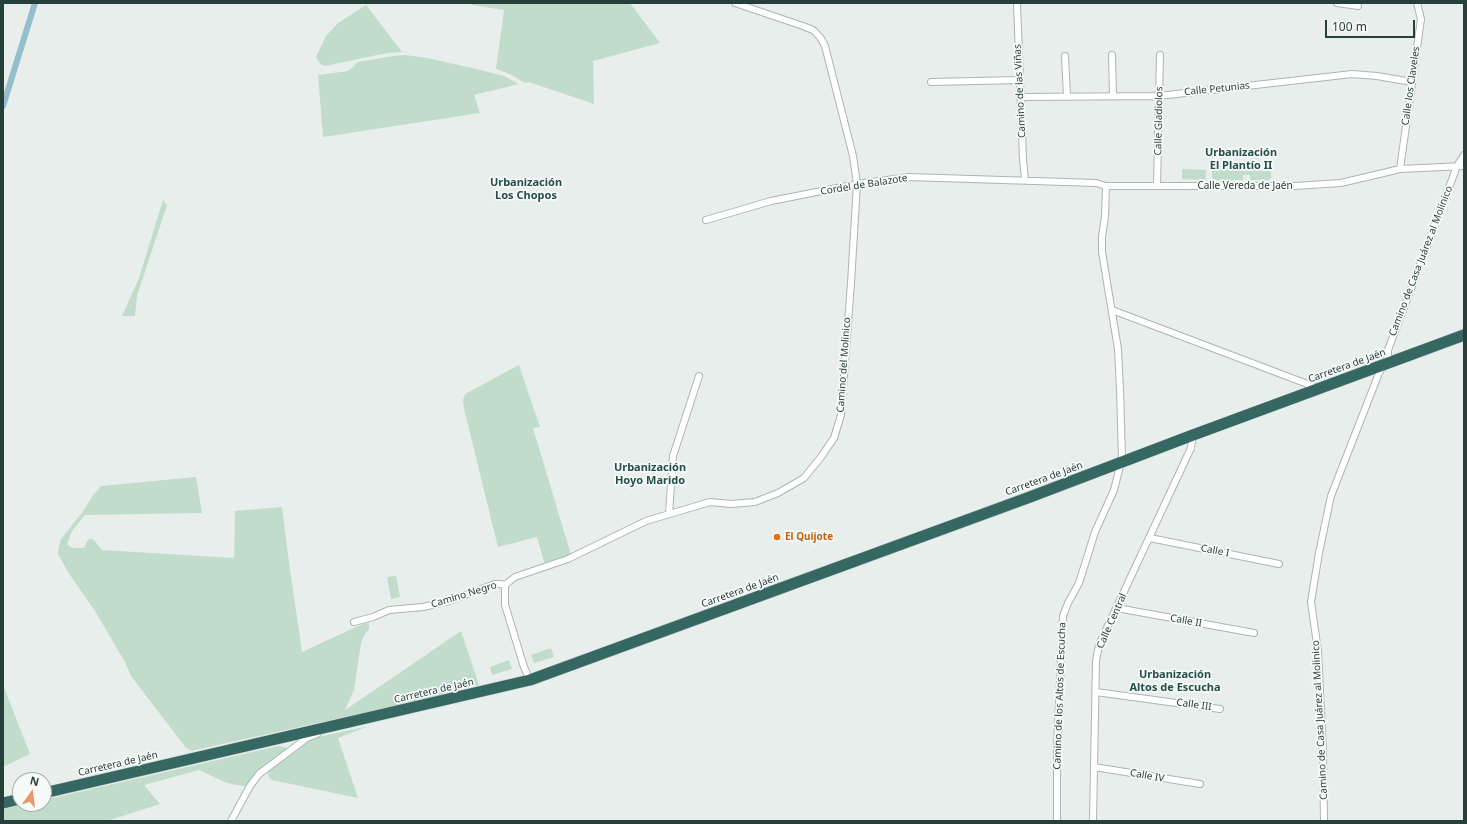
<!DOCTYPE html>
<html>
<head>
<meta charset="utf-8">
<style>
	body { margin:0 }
	#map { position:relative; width:1467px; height:824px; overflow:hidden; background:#e7eeeb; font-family:"Noto Sans",sans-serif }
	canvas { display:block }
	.frame { position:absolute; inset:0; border:4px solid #273f3b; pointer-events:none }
	.north { position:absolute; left:12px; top:772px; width:40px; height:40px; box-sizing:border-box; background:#f7faf9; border:1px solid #a4afad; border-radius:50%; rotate:14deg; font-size:11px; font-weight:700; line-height:16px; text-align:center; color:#273f3b }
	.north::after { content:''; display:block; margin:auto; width:14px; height:18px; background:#e5976e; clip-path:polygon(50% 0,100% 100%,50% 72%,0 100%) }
	.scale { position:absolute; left:1325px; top:20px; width:90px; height:18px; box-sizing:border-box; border:2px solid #273f3b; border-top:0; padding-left:5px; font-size:12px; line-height:14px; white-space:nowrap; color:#273f3b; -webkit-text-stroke:3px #f7faf9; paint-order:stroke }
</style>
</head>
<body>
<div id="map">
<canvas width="1467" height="824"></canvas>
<div class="frame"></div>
<div class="north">N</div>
<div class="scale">100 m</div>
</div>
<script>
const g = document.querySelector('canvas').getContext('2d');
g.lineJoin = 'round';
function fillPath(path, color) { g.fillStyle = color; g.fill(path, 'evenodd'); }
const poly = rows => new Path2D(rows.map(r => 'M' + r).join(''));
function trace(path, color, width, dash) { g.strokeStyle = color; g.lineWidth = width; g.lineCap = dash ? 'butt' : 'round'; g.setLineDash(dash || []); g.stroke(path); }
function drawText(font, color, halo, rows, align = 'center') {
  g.font = font + ' "Noto Sans",sans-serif'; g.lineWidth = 3.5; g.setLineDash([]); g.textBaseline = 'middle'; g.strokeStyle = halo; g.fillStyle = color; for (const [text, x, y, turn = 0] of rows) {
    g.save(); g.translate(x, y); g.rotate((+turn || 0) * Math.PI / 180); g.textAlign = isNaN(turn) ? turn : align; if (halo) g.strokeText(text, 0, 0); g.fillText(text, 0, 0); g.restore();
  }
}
fillPath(poly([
	[472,3,630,3,660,43,593,61,594,104,529,82,525,83,510,74,496,69,504,10,472,5],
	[366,5,402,52,387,53,325,66,320,64,316,57,326,36,338,23],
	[405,55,428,58,476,69,504,76,519,84,474,95,480,113,323,137,318,75,348,71,358,62,393,56],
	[1182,169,1206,170,1206,178,1203,180,1182,179],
	[1212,169,1271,171,1271,178,1269,180,1250,180,1250,175,1243,175,1243,180,1215,180,1212,178],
	[163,200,167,205,137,296,135,316,122,316,139,278],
	[519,365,540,427,533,428,571,555,545,565,537,537,498,547,464,409,463,400,465,394],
	[196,477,202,513,85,515,72,531,67,544,72,548,84,548,88,540,91,539,94,540,102,550,234,558,235,511,282,507,288,555,302,652,358,626,369,622,369,629,365,634,361,643,354,690,345,710,461,631,479,685,430,698,191,751,186,748,131,676,125,662,95,611,68,572,58,554,58,550,61,539,81,514,94,494,101,486],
	[396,576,400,597,391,599,387,577],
	[551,648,554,657,534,663,531,655],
	[509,660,512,669,492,675,490,667],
	[3,685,30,754,3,767],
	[369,726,338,738,358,798,272,780,268,776,269,768,313,738],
	[278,746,285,747,287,750,248,787,227,783,199,770,144,785,160,804,107,821,3,821,3,809,26,804,44,804,44,800]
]), '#c2dccc');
trace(poly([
	[3,106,35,3]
]), '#95becd', 6);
const street = poly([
	[1017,3,1023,159,1025,180],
	[1337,3,1358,6],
	[1112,55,1113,96],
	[1065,56,1067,96],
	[931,82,1020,80],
	[1020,97,1159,96,1352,74,1377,76,1412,82],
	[1400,169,1421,19,1417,3],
	[1157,186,1160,55],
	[706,220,771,201,857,184,909,177,1096,183,1106,186,1295,186,1341,183,1400,169,1464,166],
	[1112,310,1318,388],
	[669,514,673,456,699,376],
	[1150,538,1279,564],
	[1117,608,1254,633],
	[354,622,373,617,389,610,423,607,449,601,495,584,500,584,505,585],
	[530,680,524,667,505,605,505,585,515,577,568,559,646,521,710,502,731,504,755,502,778,493,804,478,821,457,834,438,841,415,851,283,857,184,853,156,825,46,820,37,813,30,803,26,735,3],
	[1096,692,1220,709],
	[1094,767,1200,784],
	[231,821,250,786,259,774,307,738,317,734],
	[1057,821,1057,748,1063,616,1068,603,1079,583,1095,532,1114,490,1122,458,1120,390,1118,349,1102,252,1102,237,1105,216,1106,186],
	[1093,821,1096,661,1099,645,1191,448,1193,435],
	[1324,821,1323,754,1318,651,1311,602,1319,553,1331,496,1379,373,1388,357,1388,350,1457,166,1464,155]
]);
const highway = poly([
	[44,793,530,680,1030,497,1193,435,1464,335],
	[3,803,20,799]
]);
trace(street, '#aab6b3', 8);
trace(highway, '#c3c9c8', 12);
trace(street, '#fff', 6);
trace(highway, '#356863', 11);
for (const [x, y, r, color] of [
	[777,537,4,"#e8710a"]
]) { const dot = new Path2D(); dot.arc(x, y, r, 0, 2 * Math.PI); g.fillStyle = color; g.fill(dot); trace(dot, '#f7faf9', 1.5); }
drawText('10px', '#273f3b', '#f7faf9', [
	["Calle los Claveles",1411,86,-82],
	["Calle Petunias",1217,89,-6],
	["Camino de las Viñas",1020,91,-93],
	["Calle Gladiolos",1159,121,-89],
	["Cordel de Balazote",864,185,-9],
	["Calle Vereda de Jaén",1245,186],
	["Camino de Casa Juárez al Molinico",1421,261,-69],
	["Camino del Molinico",844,365,-86],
	["Carretera de Jaén",1347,366,-20],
	["Carretera de Jaén",1044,479,-20],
	["Calle I",1215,551,11],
	["Carretera de Jaén",740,591,-20],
	["Camino Negro",464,595,-17],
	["Calle Central",1112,621,-66],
	["Calle II",1186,621,10],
	["Carretera de Jaén",434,691,-13],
	["Camino de los Altos de Escucha",1060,696,-88],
	["Calle III",1194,705,8],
	["Camino de Casa Juárez al Molinico",1320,720,-93],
	["Carretera de Jaén",118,764,-13],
	["Calle IV",1147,776,10]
]);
drawText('bold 10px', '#c56008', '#f7faf9', [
	["El Quijote",785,537]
], 'left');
drawText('bold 11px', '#244f49', '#f7faf9', [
	["Urbanización",1241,153],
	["El Plantío II",1241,166],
	["Urbanización",526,183],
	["Los Chopos",526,196],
	["Urbanización",650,468],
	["Hoyo Marido",650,481],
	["Urbanización",1175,675],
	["Altos de Escucha",1175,688]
]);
</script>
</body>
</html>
